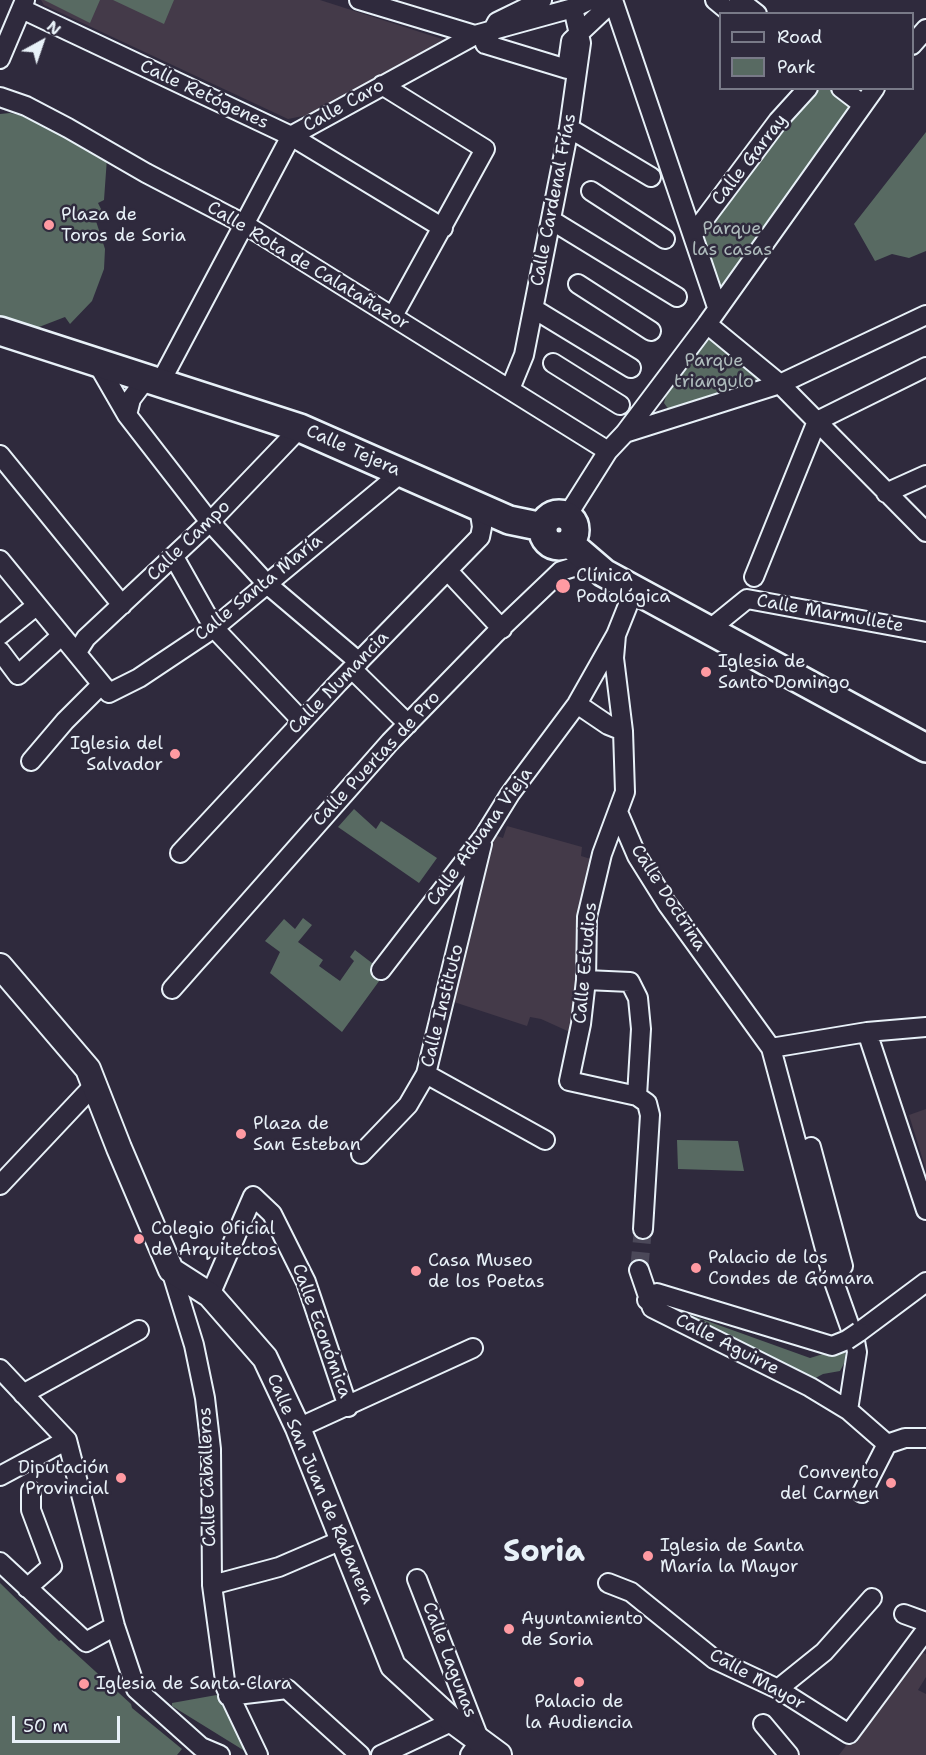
<!DOCTYPE html>
<html>
<head>
<meta charset="utf-8">
<style>
	body { margin:0 }
	#map { position:relative; width:926px; height:1755px; overflow:hidden; background:#2f2a3d; font-family:"Shantell Sans",sans-serif }
	canvas { display:block }
	.legend { position:absolute; left:719px; top:12px; width:195px; height:78px; box-sizing:border-box; background:#2f2a3d; border:2px solid #797a88; margin:0; padding:8px 10px; list-style:none; font-size:18px; color:#e8f1f8 }
	.legend li { display:flex; align-items:center; gap:12px; height:30px }
	.legend b { width:30px; border:2px solid #797a88 }
	.north { position:absolute; left:12px; top:12px; width:60px; height:60px; -webkit-text-stroke:4px #2f2a3d; paint-order:stroke; rotate:40deg; font-size:16px; font-weight:700; line-height:24px; text-align:center; color:#e8f1f8 }
	.north::after { content:''; display:block; margin:auto; width:21px; height:27px; background:#e8f1f8; clip-path:polygon(50% 0,100% 100%,50% 72%,0 100%) }
	.scale { position:absolute; left:12px; top:1716px; width:108px; height:27px; box-sizing:border-box; border:3px solid #e8f1f8; border-top:0; padding-left:8px; font-size:18px; line-height:21px; white-space:nowrap; color:#e8f1f8; -webkit-text-stroke:4px #2f2a3d; paint-order:stroke }
</style>
</head>
<body>
<div id="map">
<canvas width="926" height="1755"></canvas>
<ul class="legend">
<li><b style="height:8px;background:#2f2a3d"></b>Road</li>
<li><b style="height:16px;background:#586a62"></b>Park</li>
</ul>
<div class="north">N</div>
<div class="scale">50 m</div>
</div>
<script>
const g = document.querySelector('canvas').getContext('2d');
g.lineJoin = 'round';
function fillPath(path, color) { g.fillStyle = color; g.fill(path, 'evenodd'); }
const poly = rows => new Path2D(rows.map(r => 'M' + r).join(''));
function trace(path, color, width, dash) { g.strokeStyle = color; g.lineWidth = width; g.lineCap = dash ? 'butt' : 'round'; g.setLineDash(dash || []); g.stroke(path); }
function drawText(font, color, halo, rows, align = 'center') {
  g.font = font + ' "Shantell Sans",sans-serif'; g.lineWidth = 5; g.setLineDash([]); g.textBaseline = 'middle'; g.strokeStyle = halo; g.fillStyle = color; for (const [text, x, y, turn = 0] of rows) {
    g.save(); g.translate(x, y); g.rotate((+turn || 0) * Math.PI / 180); g.textAlign = isNaN(turn) ? turn : align; if (halo) g.strokeText(text, 0, 0); g.fillText(text, 0, 0); g.restore();
  }
}
fillPath(poly([
	[41,0,320,0,445,40,308,115,288,119,44,5],
	[507,826,582,847,581,856,594,860,580,921,572,1033,541,1019,530,1017,527,1026,454,1002,494,835,503,838],
	[926,1109,926,1170,909,1115],
	[918,1651,926,1654,926,1677,918,1690,926,1694,926,1755,839,1755]
]), '#443a49');
fillPath(poly([
	[44,0,100,0,90,23],
	[113,0,174,0,164,24],
	[811,89,841,89,862,104,717,307,699,238],
	[10,113,36,119,107,158,104,200,98,203,103,213,95,218,105,249,104,269,92,301,70,324,65,317,39,327,23,328,0,322,0,114],
	[926,132,926,251,909,258,892,254,875,261,854,224],
	[712,338,717,340,758,380,669,410,664,403,666,396,705,340],
	[354,809,376,829,381,821,437,858,419,883,338,827],
	[303,918,312,925,298,942,323,960,319,966,340,981,354,961,350,957,355,950,385,973,342,1032,270,973,280,952,265,941,284,919,295,929],
	[677,1140,738,1141,744,1171,678,1169],
	[660,1304,810,1358,843,1348,847,1358,840,1371,823,1374,810,1381],
	[0,1583,59,1641,61,1640,131,1704,132,1708,182,1749,177,1755,0,1755],
	[222,1694,248,1753,172,1706,172,1703]
]), '#586a62');
trace(poly([
	[639,1270,643,1229]
]), '#4b4859', 18, [18, 9]);
const street = poly([
	[359,0,475,35],
	[542,0,497,22,485,44,567,69,571,41,605,9,602,0],
	[613,0,717,307],
	[715,0,732,14],
	[739,0,757,14],
	[22,9,291,136,443,228],
	[912,45,926,29],
	[0,59,25,0],
	[382,85,485,149,393,316],
	[841,88,862,104],
	[0,97,26,106,68,128,146,173,244,224,608,451],
	[569,128,651,177],
	[591,191,665,239],
	[551,220,677,297],
	[694,233,778,121,808,88],
	[578,284,651,331],
	[534,309,631,368],
	[707,324,780,384,926,532],
	[97,363,127,415,210,522,267,584,359,662],
	[553,363,620,405],
	[160,383,291,136,475,35,573,8,590,0],
	[510,389,524,355,569,128,581,43,573,8],
	[127,415,131,399,146,379],
	[625,433,780,384,926,315],
	[0,455,122,605],
	[886,493,926,475],
	[567,516,608,451,625,433,707,324,875,88],
	[174,557,214,628,302,721],
	[0,560,109,693,139,678,214,628,401,473],
	[448,571,502,629],
	[754,577,817,421,926,367],
	[710,629,747,599,926,632],
	[0,635,36,606],
	[0,651,18,675,61,636],
	[77,652,86,638,210,522,300,428],
	[352,669,408,724],
	[577,704,608,725,623,731],
	[31,761,65,721,101,685],
	[618,812,637,856,667,904,771,1048,833,1279,855,1341,857,1352,848,1410],
	[180,853,338,683,480,537,482,527,479,507],
	[381,970,484,836,510,794,577,704,616,635,634,590],
	[586,980,630,982,638,998,641,1029,637,1096,569,1081,581,1024,586,980,587,917,602,854,625,792,623,731,614,658,616,635],
	[172,989,390,742,495,634,561,571,577,566,599,572],
	[867,1032,926,1210],
	[771,1048,867,1032,926,1027],
	[426,1074,545,1140],
	[637,1096,647,1103,650,1115,643,1229],
	[811,1147,843,1266,833,1279],
	[361,1154,408,1105,426,1074,482,844],
	[0,1185,96,1083],
	[171,1270,194,1345,205,1398,211,1449,212,1585,226,1688,258,1755],
	[639,1270,652,1308,810,1387,848,1410,887,1444],
	[210,1295,253,1196,272,1214,306,1282,348,1407],
	[647,1300,657,1293,832,1346,847,1340],
	[859,1332,926,1282],
	[0,1369,67,1440,115,1626,136,1689,201,1747,220,1755],
	[23,1394,139,1330],
	[298,1428,473,1348],
	[0,1476,67,1440],
	[862,1493,887,1444,905,1438,926,1438],
	[0,1562,86,1642,115,1626],
	[417,1579,480,1741,470,1755],
	[608,1583,631,1592,714,1659,778,1689,849,1734,926,1630],
	[212,1585,279,1567,342,1540],
	[27,1588,52,1566,31,1510,31,1491],
	[904,1614,926,1622],
	[778,1689,824,1652,872,1598],
	[228,1696,287,1689,360,1755],
	[763,1724,789,1755],
	[381,1755,453,1721]
]);
const secondary = poly([
	[0,966,88,1069,119,1148,171,1270,210,1295,265,1358,298,1428,393,1666,453,1721,499,1755]
]);
const primary = poly([
	[0,331,300,428,509,520,543,527],
	'543 530a16 16 0 1 1 32 0a16 16 0 1 1-32 0Z',
	[569,543,604,573,926,748]
]);
trace(street, '#e8f1f8', 22);
trace(secondary, '#e8f1f8', 28);
trace(primary, '#e8f1f8', 32);
trace(street, '#2f2a3d', 18);
trace(secondary, '#2f2a3d', 24);
trace(primary, '#2f2a3d', 27);
const streetBridge = poly([
	[847,1340,859,1332]
]);
trace(streetBridge, '#e8f1f8', 22, []);
trace(streetBridge, '#2f2a3d', 18);
for (const [x, y, r, color] of [
	[49,225,6,"#ff9aa2"],
	[563,586,8,"#ff9aa2"],
	[706,672,6,"#ff9aa2"],
	[175,754,6,"#ff9aa2"],
	[241,1134,6,"#ff9aa2"],
	[139,1239,6,"#ff9aa2"],
	[696,1268,6,"#ff9aa2"],
	[416,1271,6,"#ff9aa2"],
	[121,1478,6,"#ff9aa2"],
	[891,1483,6,"#ff9aa2"],
	[648,1556,6,"#ff9aa2"],
	[509,1629,6,"#ff9aa2"],
	[579,1682,6,"#ff9aa2"],
	[84,1684,6,"#ff9aa2"]
]) { const dot = new Path2D(); dot.arc(x, y, r, 0, 2 * Math.PI); g.fillStyle = color; g.fill(dot); trace(dot, '#2f2a3d', 2); }
drawText('18px', '#e8f1f8', '#2f2a3d', [
	["Calle Retógenes",204,95,25],
	["Calle Caro",344,106,-29],
	["Calle Garray",750,160,-52],
	["Calle Cardenal Frías",554,200,-79],
	["Calle Rota de Calatañazor",308,266,31],
	["Calle Tejera",353,451,24],
	["Calle Campo",189,541,-44],
	["Calle Santa María",259,588,-39],
	["Calle Marmullete",830,614,10],
	["Calle Numancia",339,683,-46],
	["Calle Puertas de Pro",377,759,-47],
	["Calle Aduana Vieja",480,837,-54],
	["Calle Doctrina",668,898,57],
	["Calle Estudios",586,963,-85],
	["Calle Instituto",443,1006,-76],
	["Calle Económica",321,1331,70],
	["Calle Aguirre",727,1345,27],
	["Calle Caballeros",208,1477,-92],
	["Calle San Juan de Rabanera",320,1489,67],
	["Calle Lagunas",449,1660,69],
	["Calle Mayor",757,1680,29]
]);
drawText('18px', '#e8f1f8', '#2f2a3d', [
	["Plaza de",61,215],
	["Toros de Soria",61,236],
	["Clínica",576,576],
	["Podológica",576,597],
	["Iglesia de",718,662],
	["Santo Domingo",718,683],
	["Iglesia del",163,744,"right"],
	["Salvador",163,765,"right"],
	["Plaza de",253,1124],
	["San Esteban",253,1145],
	["Colegio Oficial",151,1229],
	["de Arquitectos",151,1250],
	["Palacio de los",708,1258],
	["Condes de Gómara",708,1279],
	["Casa Museo",428,1261],
	["de los Poetas",428,1282],
	["Diputación",109,1468,"right"],
	["Provincial",109,1489,"right"],
	["Convento",879,1473,"right"],
	["del Carmen",879,1494,"right"],
	["Iglesia de Santa",660,1546],
	["María la Mayor",660,1567],
	["Ayuntamiento",521,1619],
	["de Soria",521,1640],
	["Iglesia de Santa Clara",96,1684],
	["Palacio de",579,1702,"center"],
	["la Audiencia",579,1723,"center"]
], 'left');
drawText('18px', '#aebbbc', '#2f2a3d', [
	["Parque",732,229],
	["las casas",732,250],
	["Parque",714,361],
	["triangulo",714,382]
]);
drawText('bold 30px', '#e8f1f8', '#2f2a3d', [
	["Soria",544,1553]
]);
</script>
</body>
</html>
